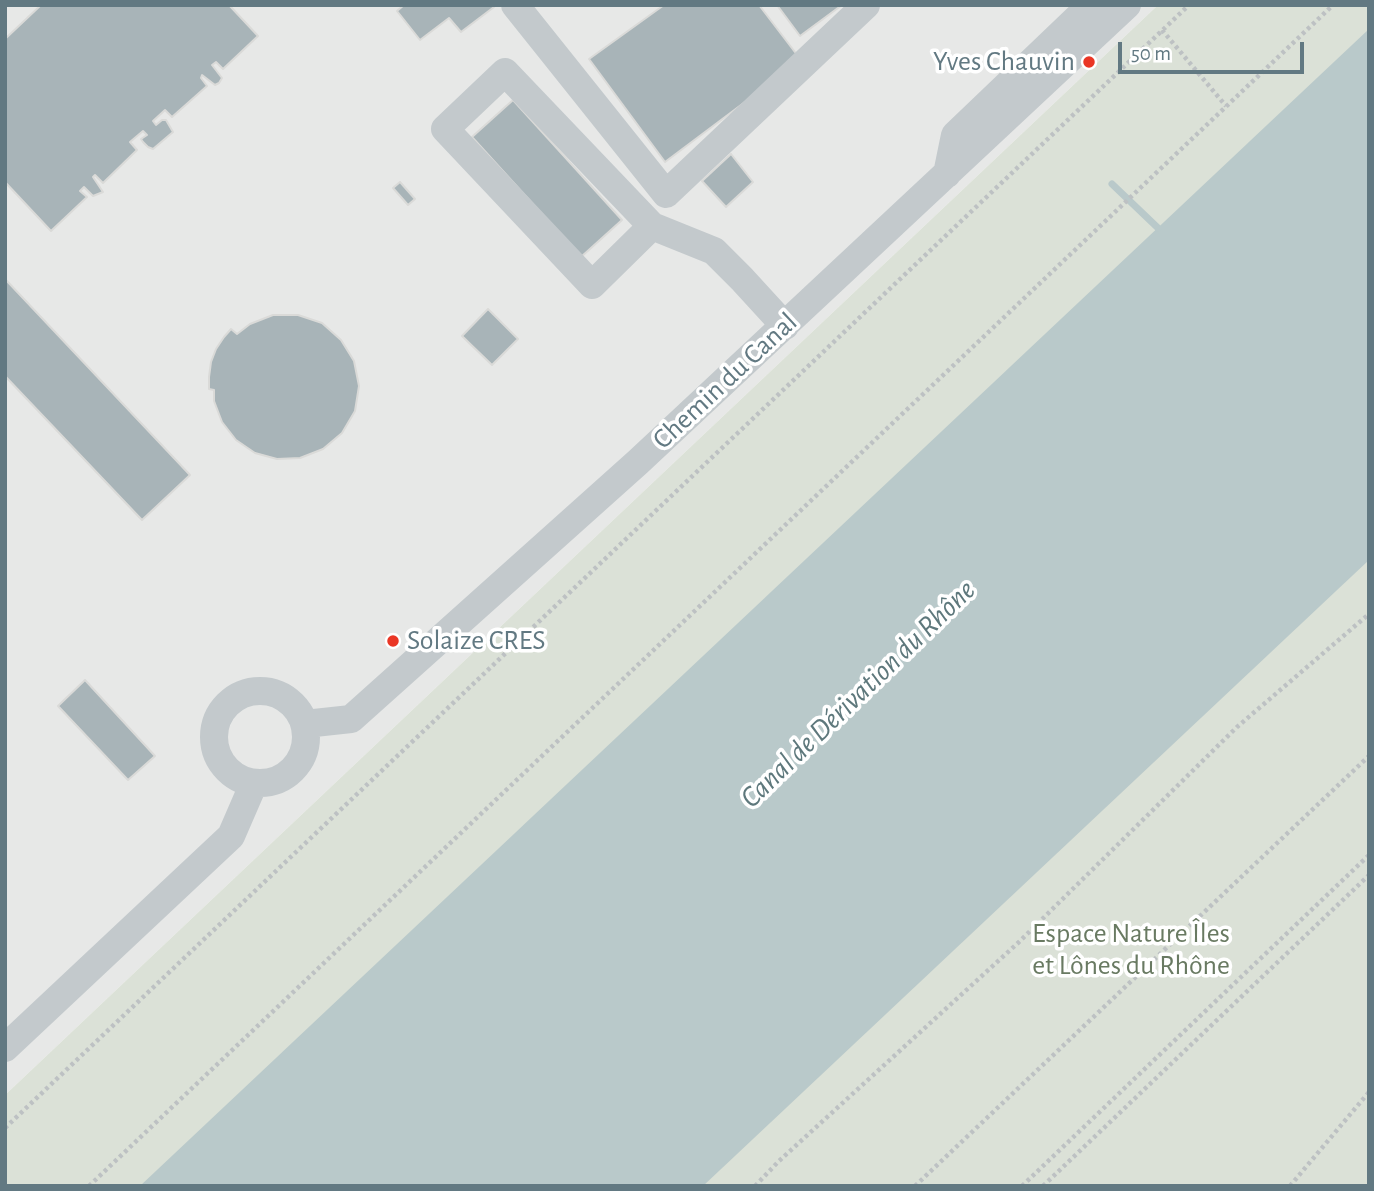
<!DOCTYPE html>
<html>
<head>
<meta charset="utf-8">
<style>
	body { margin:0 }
	#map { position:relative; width:1374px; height:1191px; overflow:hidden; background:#f9f8f6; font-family:"Alegreya Sans",sans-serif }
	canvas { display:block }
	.frame { position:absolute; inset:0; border:7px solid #627982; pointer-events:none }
	.scale { position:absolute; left:1118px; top:42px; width:186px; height:32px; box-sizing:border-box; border:4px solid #627982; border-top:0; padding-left:9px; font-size:21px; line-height:24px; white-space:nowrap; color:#627982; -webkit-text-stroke:5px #fff; paint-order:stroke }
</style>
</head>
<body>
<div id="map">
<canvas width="1374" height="1191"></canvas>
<div class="frame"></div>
<div class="scale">50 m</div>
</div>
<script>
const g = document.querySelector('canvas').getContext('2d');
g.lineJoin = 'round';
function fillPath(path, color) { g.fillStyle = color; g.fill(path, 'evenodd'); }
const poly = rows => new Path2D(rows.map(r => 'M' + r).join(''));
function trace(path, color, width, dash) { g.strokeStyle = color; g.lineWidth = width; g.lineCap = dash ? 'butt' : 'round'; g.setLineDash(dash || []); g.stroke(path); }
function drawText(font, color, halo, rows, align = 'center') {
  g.font = font + ' "Alegreya Sans",sans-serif'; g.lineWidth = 7; g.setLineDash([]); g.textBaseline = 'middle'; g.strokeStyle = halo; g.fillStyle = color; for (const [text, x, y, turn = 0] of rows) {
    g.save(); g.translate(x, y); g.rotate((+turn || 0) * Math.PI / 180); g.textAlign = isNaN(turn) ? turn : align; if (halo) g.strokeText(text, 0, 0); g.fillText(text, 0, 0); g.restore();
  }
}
fillPath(poly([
	[5,5,1158,5,5,1095]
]), '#e7e8e7');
fillPath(poly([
	[1158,5,1369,5,1369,45,146,1186,5,1186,5,1095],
	[1369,410,1369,1186,528,1186]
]), '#dbe1d7');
fillPath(poly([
	[1369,29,1369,560,703,1186,140,1186]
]), '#b9c9ca');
trace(poly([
	[1112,184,1158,228]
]), '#b9c9ca', 7);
const building = poly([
	[41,5,229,5,258,36,223,69,216,62,212,65,222,78,219,83,215,85,202,75,201,78,207,86,172,117,165,110,153,121,156,125,162,120,166,120,173,132,153,149,148,147,143,142,141,139,147,135,143,131,130,142,137,150,103,183,95,175,93,177,103,192,93,196,84,187,80,191,87,197,51,231,5,182,5,39,41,5],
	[404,5,493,5,494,7,461,32,449,18,420,40,397,11,404,5],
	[664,5,759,5,801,60,665,162,589,59,664,5],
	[777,5,842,5,800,36,777,5],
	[513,100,622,220,581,257,472,137,513,100],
	[731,154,753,182,726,207,702,181,731,154],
	[400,182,415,199,408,205,393,188,400,182],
	[5,279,190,475,142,520,5,376,5,279],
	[488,309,518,339,492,365,462,336,488,309],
	[273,315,298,315,322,323,341,340,354,361,359,386,355,411,342,433,323,449,300,458,277,459,255,453,236,440,222,422,214,401,214,390,209,389,209,377,211,362,216,349,224,337,231,329,237,334,250,324,273,315],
	[85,680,155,756,128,780,58,706,85,680]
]);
fillPath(building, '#a8b4b8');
trace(building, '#dadad8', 2);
trace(poly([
	[1162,30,1226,106],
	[5,1128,1189,5],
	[89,1186,1333,5],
	[755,1186,779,1161,1019,942,1237,727,1369,614],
	[915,1186,1369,756],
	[1022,1186,1369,855],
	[1043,1186,1369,875],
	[1290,1186,1369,1092]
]), '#bdc1c3', 4.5, [3.5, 3.5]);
trace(poly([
	[515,5,666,194,866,5],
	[947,174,955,135,1091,5],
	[652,226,592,285,445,129,505,72,652,226,714,251,742,279,785,326],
	'214 737a46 46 0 1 1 92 0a46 46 0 1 1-92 0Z',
	[305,724,351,719,638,462,1127,5],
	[5,1048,231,836,254,783]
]), '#c3c9cc', 28);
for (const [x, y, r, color] of [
	[1089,62,7,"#ea3625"],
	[393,641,7,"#ea3625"]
]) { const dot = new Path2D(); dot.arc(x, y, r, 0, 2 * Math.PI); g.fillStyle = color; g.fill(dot); trace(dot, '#fff', 2.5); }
drawText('28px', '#627982', '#fff', [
	["Yves Chauvin",1075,62],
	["Solaize CRES",407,641,"left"]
], 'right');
drawText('28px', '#627982', '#fff', [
	["Chemin du Canal",725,381,-43]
]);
drawText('28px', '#697a62', '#fff', [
	["Espace Nature Îles",1131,934],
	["et Lônes du Rhône",1131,966]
]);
drawText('italic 30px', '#5e787c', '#fff', [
	["Canal de Dérivation du Rhône",858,694,-44]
]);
</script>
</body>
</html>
